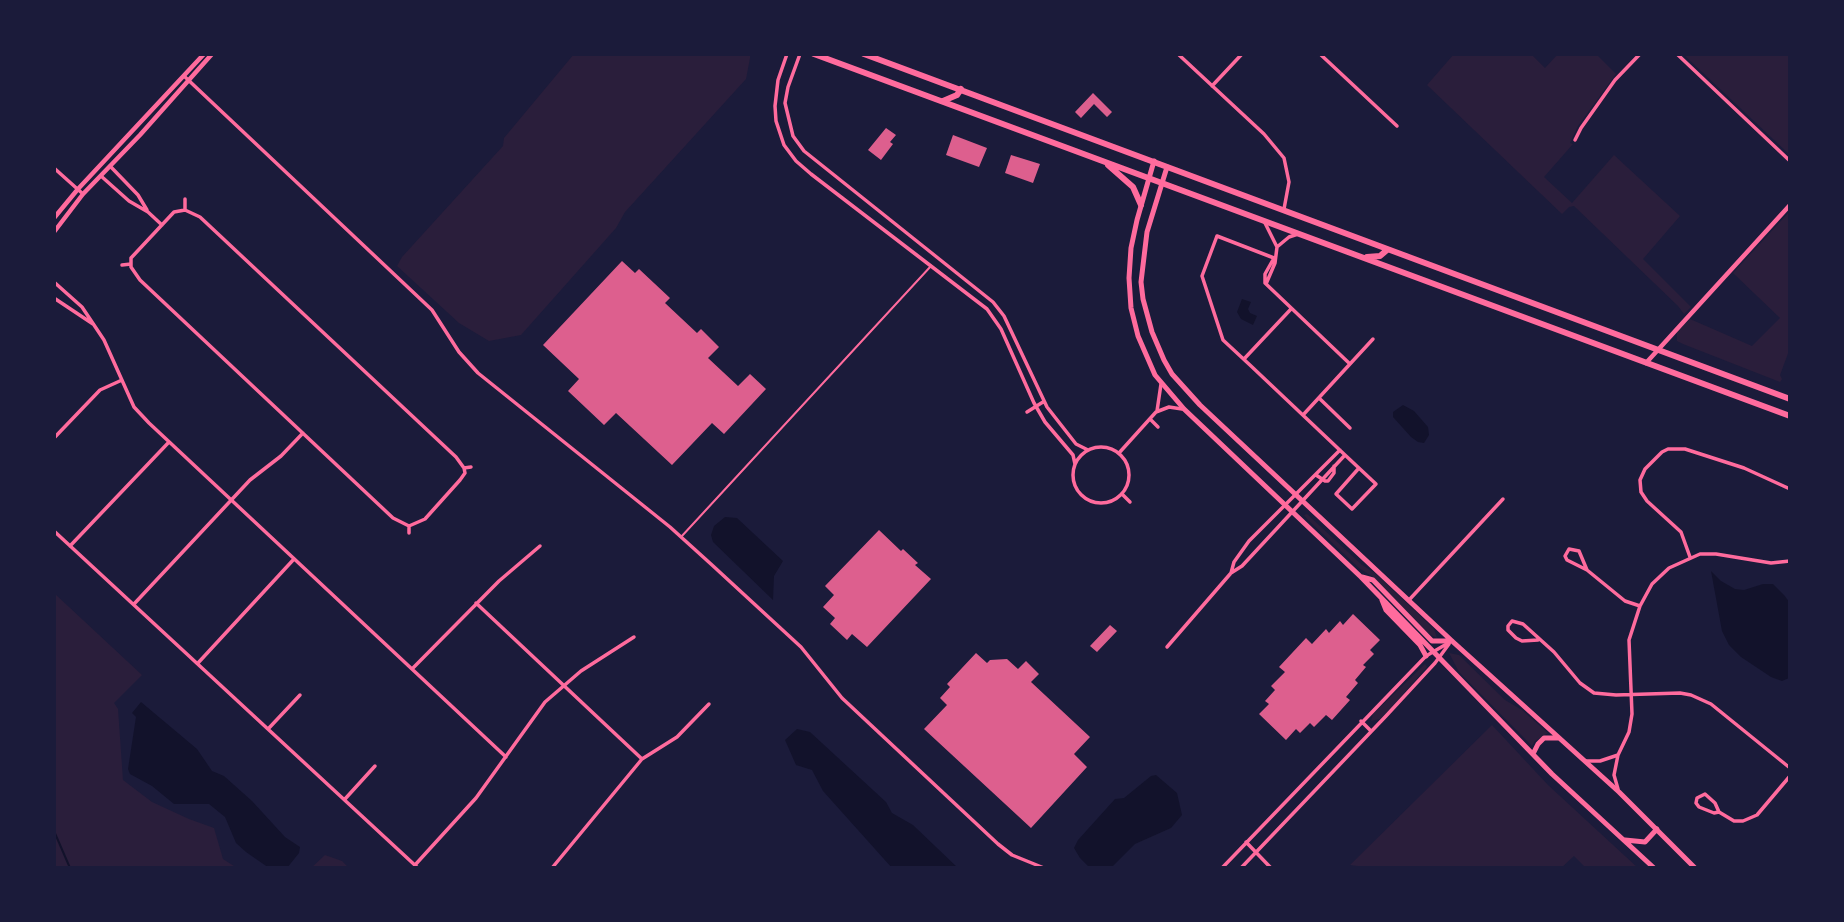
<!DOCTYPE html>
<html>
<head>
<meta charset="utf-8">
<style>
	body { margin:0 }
	#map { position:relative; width:1844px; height:922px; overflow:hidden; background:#1b1b3a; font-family:"Varela Round",sans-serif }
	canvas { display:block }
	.frame { position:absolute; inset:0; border:56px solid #1b1b3a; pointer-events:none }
</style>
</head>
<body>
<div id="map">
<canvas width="1844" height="922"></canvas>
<div class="frame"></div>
</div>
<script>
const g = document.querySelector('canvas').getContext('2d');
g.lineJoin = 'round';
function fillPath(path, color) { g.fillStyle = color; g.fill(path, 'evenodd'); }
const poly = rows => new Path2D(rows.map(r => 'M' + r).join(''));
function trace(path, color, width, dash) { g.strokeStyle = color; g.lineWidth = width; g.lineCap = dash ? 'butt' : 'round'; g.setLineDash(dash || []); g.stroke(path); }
fillPath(poly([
	[574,54,750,54,750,58,746,79,625,212,616,228,521,335,489,341,459,323,397,266,402,257,503,146,504,138],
	[1454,54,1531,54,1545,68,1558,54,1596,54,1616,74,1578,126,1570,143,1573,144,1544,177,1572,203,1614,155,1680,216,1643,259,1691,307,1684,314,1678,306,1574,206,1569,207,1562,214,1427,85],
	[1683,54,1790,54,1790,155],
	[1790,211,1790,348,1780,375,1782,379,1780,382,1683,344,1677,341,1677,332,1690,319,1752,346,1780,318,1733,273],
	[1307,514,1362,565,1375,573,1434,629,1437,638,1429,634,1373,577,1359,568,1307,519,1304,515],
	[54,593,142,675,114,703,118,709,123,780,152,802,189,819,214,828,223,859,237,868,54,868],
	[1449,653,1459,655,1505,700,1522,710,1548,733,1535,741,1532,746,1459,672],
	[1425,664,1427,667,1389,710,1380,719,1371,721,1373,714],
	[1492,725,1548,785,1638,868,1586,868,1574,856,1561,868,1372,868,1350,865],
	[325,855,342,861,349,868,311,868]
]), '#2a1e3b');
fillPath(poly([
	[1242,299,1251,302,1248,309,1250,313,1257,316,1253,325,1241,319,1237,312],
	[1403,405,1414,411,1428,427,1429,435,1424,443,1418,442,1411,437,1393,417,1393,412],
	[725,517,737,518,783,561,774,576,773,600,713,542,711,535,714,526],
	[1711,571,1721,581,1735,589,1744,590,1763,584,1773,584,1784,595,1790,603,1789,678,1782,681,1771,677,1741,657,1729,645,1722,631],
	[141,702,197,749,212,771,224,776,252,801,285,837,300,847,299,853,287,868,269,868,246,852,236,843,225,817,209,804,174,804,152,786,130,774,128,769,136,717,132,713],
	[797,729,810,732,886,802,892,813,913,825,958,868,892,868,823,791,812,770,796,765,785,740],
	[1156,775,1177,793,1182,815,1171,828,1135,844,1111,868,1090,868,1080,858,1074,848,1078,840,1115,799,1124,798,1151,776]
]), '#12122b');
trace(poly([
	[54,831,70,868]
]), '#12122b', 2);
fillPath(poly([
	[1093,93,1112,112,1107,117,1094,104,1081,118,1075,112],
	[886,128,896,135,890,142,893,144,881,160,868,150],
	[953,135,987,148,979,167,946,155],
	[1011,155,1040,164,1033,183,1005,173],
	[622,261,635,273,639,269,670,298,665,303,697,333,701,329,719,347,708,358,738,386,750,374,766,389,724,434,712,423,672,465,616,413,604,425,568,391,579,379,543,345],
	[879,530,901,551,903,549,918,563,915,565,931,579,867,647,852,634,847,640,830,624,835,618,823,607,834,595,825,586],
	[1353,614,1380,640,1370,650,1374,654,1363,665,1366,667,1355,680,1358,683,1346,697,1350,700,1332,720,1326,715,1314,727,1310,723,1300,733,1296,729,1286,740,1259,714,1269,704,1265,701,1275,690,1271,686,1285,672,1279,667,1306,638,1312,644,1326,629,1329,633,1340,621,1343,625],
	[1110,625,1117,631,1097,652,1090,646],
	[976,653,987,663,990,660,1007,659,1018,669,1026,661,1039,674,1031,682,1090,737,1074,754,1087,767,1031,828,924,729,947,705,940,698,950,687,947,684]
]), '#dd5f8e');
trace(poly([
	[681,537,931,266]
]), '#ff6b9d', 2);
trace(poly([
	[787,54,778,80,775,106,776,121,784,145,796,161,811,174,987,309,1001,329,1034,403,1045,422,1073,455,1075,464],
	[800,54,788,87,785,103,793,136,804,151,993,302,1004,316,1047,407,1076,444,1088,450],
	[1178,54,1264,134,1284,158,1289,182,1284,209],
	[1320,54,1397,126],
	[1677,54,1790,161],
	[184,76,432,310,459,352,478,373,670,527,712,565,801,647,842,698,998,844,1012,855,1044,868],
	[1212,86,1242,54],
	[1575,140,1581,128,1615,80,1640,54],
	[110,166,138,195,147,210],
	[54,168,83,194],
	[101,176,129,201,148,212,162,225],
	[185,199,185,210],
	[1264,221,1277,247],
	[1274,258,1217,236,1202,276,1223,340,1251,366,1345,455,1376,484,1352,509,1336,494,1359,468],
	[1274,258,1265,274,1265,283,1350,364],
	[122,265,131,264],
	[54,282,82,307,104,340,134,407,149,423,506,757],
	[1266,284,1275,263,1277,247,1289,237,1298,234],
	[54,298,93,324],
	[1244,359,1291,309],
	[1319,398,1350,428],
	[1157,411,1161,384],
	[1027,412,1043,402],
	[1303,415,1373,339],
	[1150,419,1158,427],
	[54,438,100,390,122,380],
	'1073 475a28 28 0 1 1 56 0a28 28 0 1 1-56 0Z',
	[1119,453,1156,412,1169,407,1182,409],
	[464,468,471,467],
	[1316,475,1325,481,1328,481,1334,473,1334,466],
	[1122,494,1130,502],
	[409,526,393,518,140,280,131,267,131,258,174,212,185,210,200,217,456,457,464,468],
	[409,526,425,519,460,480,465,473,464,468],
	[409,526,409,533],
	[54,531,418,868],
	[70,546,169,442],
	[1690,557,1681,532,1647,501,1641,492,1640,480,1645,469,1662,452,1668,449,1685,449,1744,468,1790,489],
	[1587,570,1579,551,1569,549,1565,556,1567,560,1587,570,1625,601,1640,606],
	[1231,573,1234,562,1249,541,1340,450],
	[1409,600,1503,499],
	[476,603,642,759],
	[134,604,250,480,281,456,303,433],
	[1538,640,1522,641,1516,638,1508,630,1508,626,1512,621,1523,624,1554,652,1580,683,1594,693,1616,695,1680,693,1691,695,1711,704,1790,768],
	[1167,647,1231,573,1242,566,1345,455],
	[198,663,294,559],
	[412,669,499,581,540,546],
	[1361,721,1371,731],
	[269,728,300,695],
	[1586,761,1600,761,1618,755],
	[1618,789,1614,775,1618,755,1629,732,1632,714,1629,640,1640,606,1652,584,1669,568,1700,554,1716,554,1771,563,1790,561],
	[345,799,375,766],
	[1719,812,1715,803,1705,794,1697,798,1696,803,1699,807,1714,813,1719,812,1734,821,1743,821,1757,815,1790,776],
	[1246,842,1271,868],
	[415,865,476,798,545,702,581,671,634,637],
	[552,868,642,759,677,737,709,704],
	[1222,868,1426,656,1450,642],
	[1241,868,1386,716,1435,663,1449,644]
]), '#ff6b9d', 3.5);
trace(poly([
	[54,218,78,189,204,54],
	[54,232,83,194,140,135,212,54],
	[1646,363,1790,205]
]), '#ff6b9d', 4.5);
trace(poly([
	[1154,161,1137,220,1131,248,1129,278,1131,308,1138,336,1155,375,1184,409,1361,577,1552,774,1654,868],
	[1167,167,1147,232,1141,282,1143,299,1152,332,1164,360,1172,374,1200,405,1452,641,1619,792,1695,868],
	[1362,577,1373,580,1432,641,1452,641],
	[1382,600,1386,610,1420,645,1426,656],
	[1533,754,1538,744,1544,738,1558,738],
	[1625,840,1645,842,1657,829]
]), '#ff6b9d', 5);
trace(poly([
	[814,54,1790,416],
	[864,54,1790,399],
	[943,101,957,95,961,89],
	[1108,165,1133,187,1141,205],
	[1367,257,1380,256,1387,250]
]), '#ff6b9d', 6);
</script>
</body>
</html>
